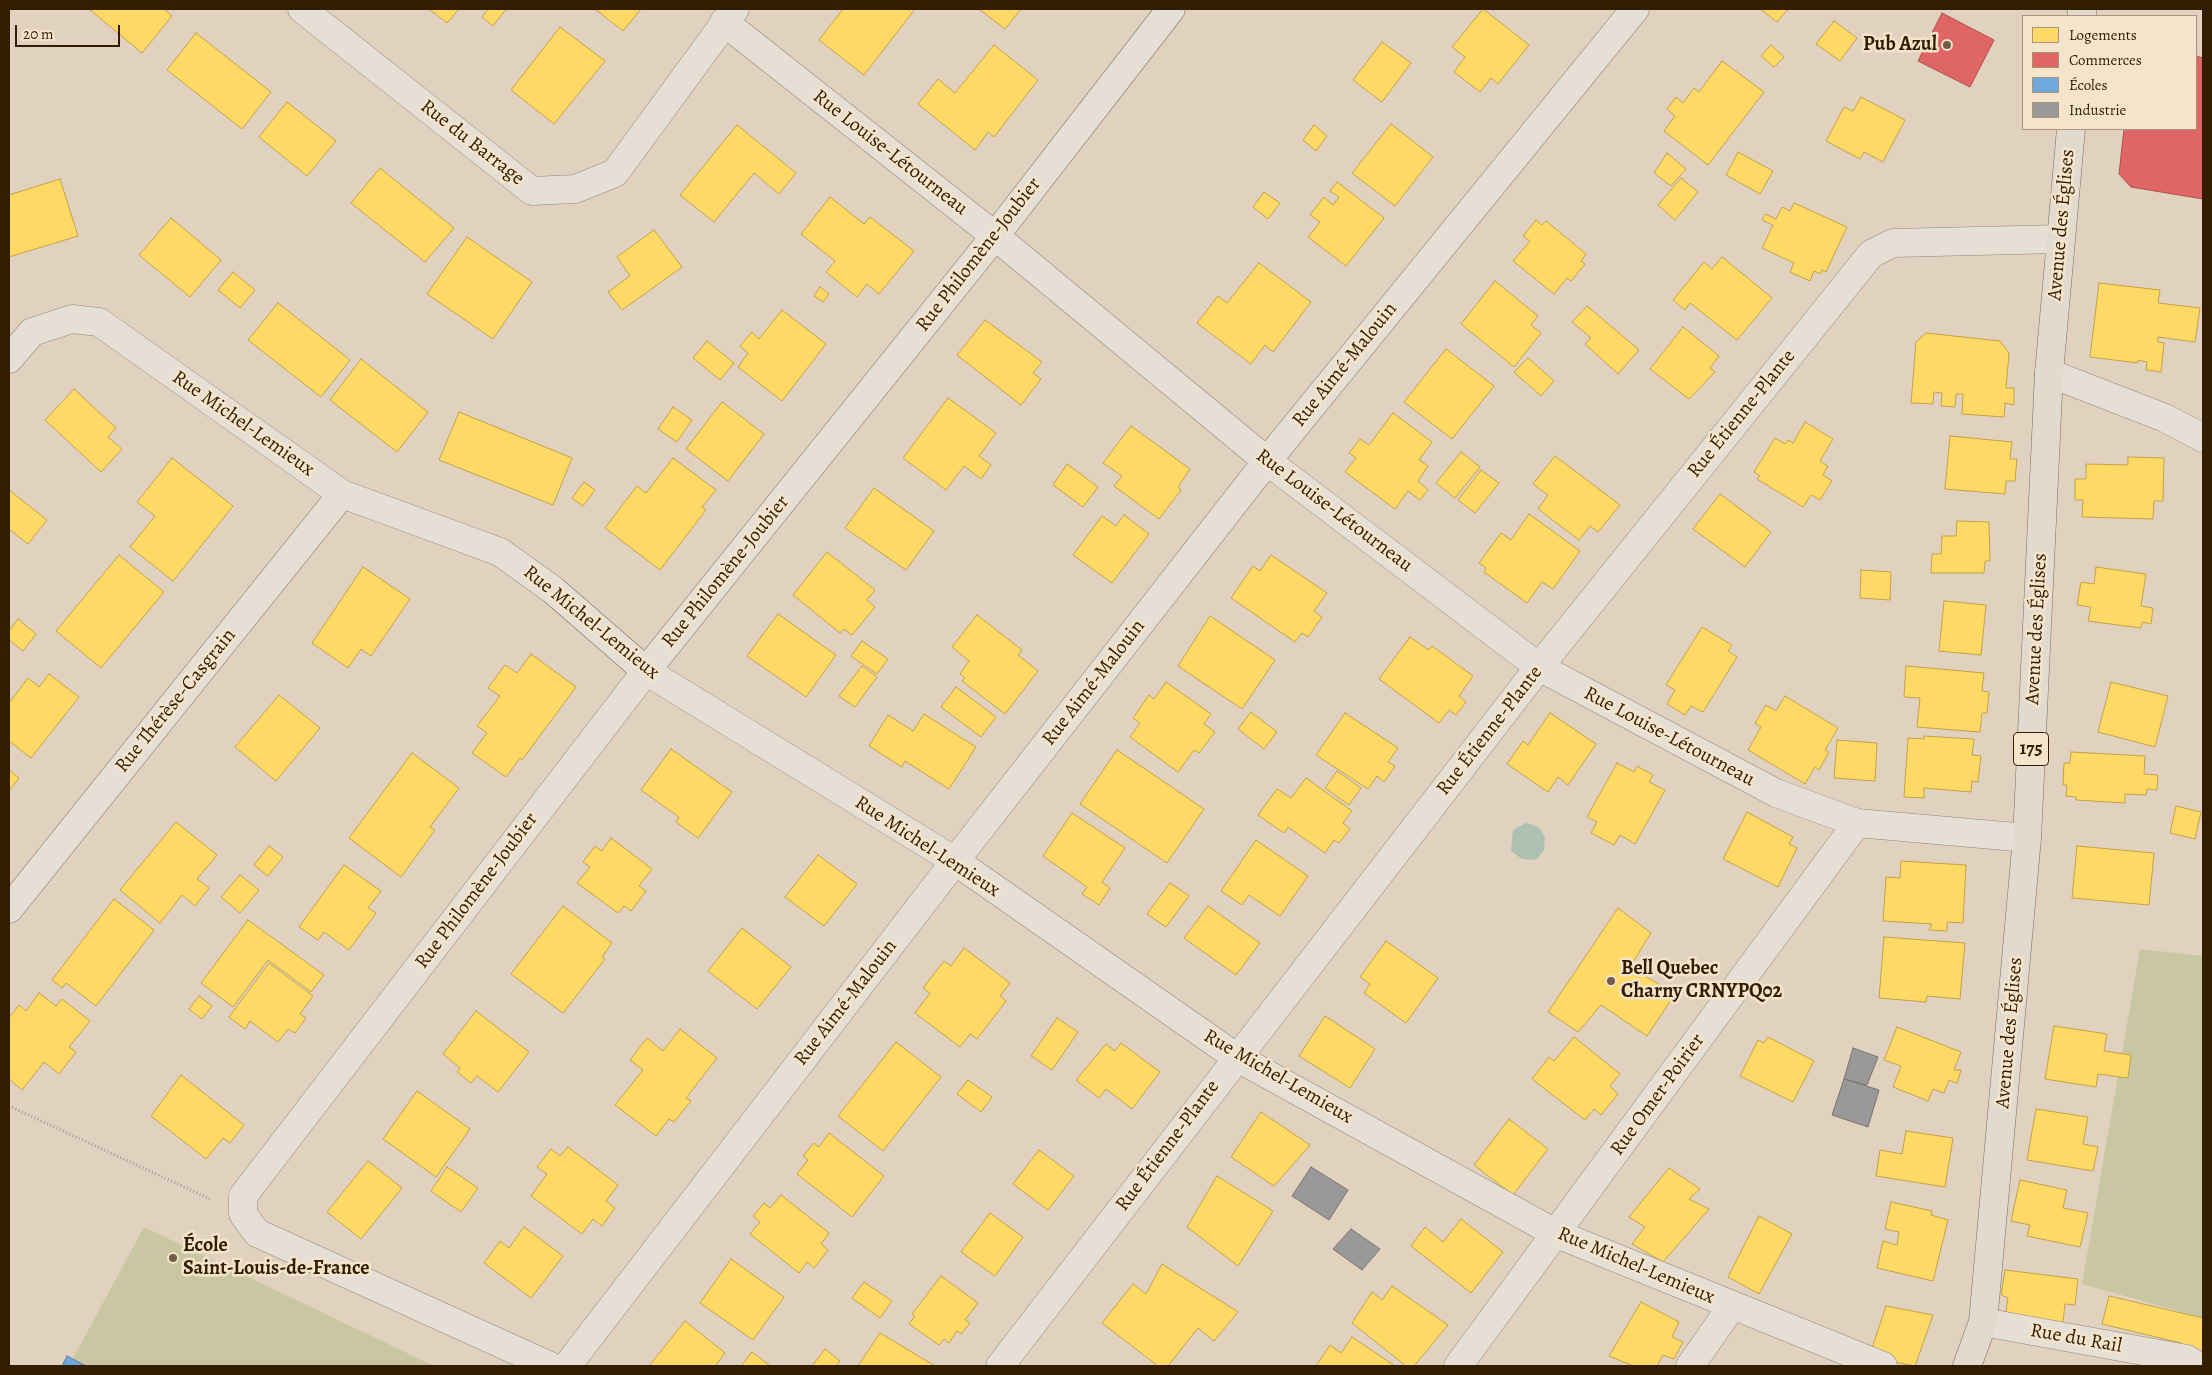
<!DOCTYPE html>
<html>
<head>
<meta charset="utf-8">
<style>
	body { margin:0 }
	#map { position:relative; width:2212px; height:1375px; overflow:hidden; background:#e0d2be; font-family:Alegreya,serif }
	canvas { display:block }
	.frame { position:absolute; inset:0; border:10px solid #331d00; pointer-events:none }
	.legend { position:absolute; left:2022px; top:15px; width:175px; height:115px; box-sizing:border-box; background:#f4e4cc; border:1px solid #a7947a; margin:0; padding:6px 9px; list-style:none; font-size:15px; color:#331d00 }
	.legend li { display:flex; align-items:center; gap:10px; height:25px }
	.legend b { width:25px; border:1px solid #a7947a }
	.scale { position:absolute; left:15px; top:25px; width:105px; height:22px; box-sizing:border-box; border:2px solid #331d00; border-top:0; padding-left:6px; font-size:15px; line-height:18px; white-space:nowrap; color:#331d00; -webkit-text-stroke:4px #f4e4cc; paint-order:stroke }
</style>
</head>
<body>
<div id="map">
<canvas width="2212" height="1375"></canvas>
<div class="frame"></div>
<ul class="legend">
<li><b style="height:14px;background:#ffd966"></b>Logements</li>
<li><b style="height:14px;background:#e06666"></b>Commerces</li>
<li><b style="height:14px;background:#6fa8dc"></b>Écoles</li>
<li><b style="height:14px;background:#999"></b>Industrie</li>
</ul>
<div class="scale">20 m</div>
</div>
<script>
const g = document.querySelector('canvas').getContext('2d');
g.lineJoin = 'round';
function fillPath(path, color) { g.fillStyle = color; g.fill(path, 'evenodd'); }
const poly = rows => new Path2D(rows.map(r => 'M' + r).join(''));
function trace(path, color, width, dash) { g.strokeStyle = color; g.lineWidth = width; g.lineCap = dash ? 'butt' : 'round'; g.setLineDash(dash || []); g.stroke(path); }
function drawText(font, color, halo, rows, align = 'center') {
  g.font = font + ' Alegreya,serif'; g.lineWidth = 5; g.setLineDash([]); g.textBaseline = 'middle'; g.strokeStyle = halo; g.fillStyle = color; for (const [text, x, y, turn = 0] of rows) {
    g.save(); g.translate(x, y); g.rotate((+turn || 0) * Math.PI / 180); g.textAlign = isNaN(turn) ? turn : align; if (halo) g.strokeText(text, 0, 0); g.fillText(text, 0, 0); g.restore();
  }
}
fillPath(poly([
	[2140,949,2203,956,2203,1318,2082,1284],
	[144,1227,434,1366,74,1366,70,1364]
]), '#c9c7a2');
fillPath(poly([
	[1526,823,1539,827,1545,838,1544,850,1536,860,1522,859,1511,851,1513,830]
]), '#aec0b1');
const homes = poly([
	[89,9,164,9,172,16,142,53,89,9],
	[429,9,459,9,447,23,429,9],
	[488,9,506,9,493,26,482,17,488,9],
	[595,9,641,9,623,31,595,9],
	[843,9,915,9,864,75,819,40,843,9],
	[979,9,1021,9,1005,29,979,9],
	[1483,9,1529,45,1498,84,1491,78,1480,92,1454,72,1465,57,1452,47,1483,9],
	[1760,9,1788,9,1777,22,1760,9],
	[1834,21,1857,38,1840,61,1816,44,1834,21],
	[560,27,605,61,554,124,511,90,560,27],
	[196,33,271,92,242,129,167,70,196,33],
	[1382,42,1411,63,1382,102,1353,80,1382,42],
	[994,45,1038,80,994,137,988,132,975,150,918,104,938,79,955,93,994,45],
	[1771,45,1784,57,1774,67,1761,56,1771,45],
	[1722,61,1764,92,1708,165,1664,131,1675,116,1667,109,1676,97,1683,103,1694,88,1699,92,1722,61],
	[1861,97,1905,120,1883,162,1864,152,1860,159,1826,141,1844,107,1853,111,1861,97],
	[287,102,336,141,307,176,259,137,287,102],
	[1391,124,1433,157,1395,206,1352,173,1391,124],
	[737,125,796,173,779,194,754,173,714,222,680,195,737,125],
	[1314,125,1327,136,1316,151,1303,140,1314,125],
	[1738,152,1773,171,1760,194,1726,175,1738,152],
	[1667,153,1686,169,1671,186,1654,173,1667,153],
	[380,168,454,228,425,262,351,203,380,168],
	[1681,178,1698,192,1675,220,1658,205,1681,178],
	[60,179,78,236,9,257,9,195,60,179],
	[1337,182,1384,218,1346,266,1308,237,1320,222,1310,215,1324,197,1333,205,1339,197,1330,191,1337,182],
	[1264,192,1280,203,1268,219,1253,207,1264,192],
	[830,197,864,224,870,217,914,251,879,294,867,284,857,297,826,272,835,261,801,234,830,197],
	[1794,203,1847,227,1826,272,1822,270,1821,274,1814,271,1810,281,1790,272,1794,263,1762,248,1773,225,1762,220,1765,214,1776,219,1782,207,1790,211,1794,203],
	[171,218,221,260,190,297,139,255,171,218],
	[1536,220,1542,225,1546,221,1586,254,1581,261,1585,264,1571,281,1567,278,1554,294,1513,261,1530,241,1523,236,1536,220],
	[654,230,682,267,622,310,608,292,630,276,617,257,654,230],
	[467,237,532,282,493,339,427,294,467,237],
	[1722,257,1772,298,1737,340,1690,303,1685,310,1673,300,1704,262,1712,269,1722,257],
	[1259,263,1311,302,1273,352,1265,345,1251,364,1197,323,1218,296,1227,303,1259,263],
	[233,272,255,290,240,308,218,290,233,272],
	[1495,281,1538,316,1531,325,1541,333,1514,367,1461,324,1495,281],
	[2099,283,2160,290,2158,303,2200,308,2195,342,2158,337,2158,342,2164,343,2161,372,2146,370,2147,362,2138,360,2138,363,2090,357,2099,283],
	[820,287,829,294,823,302,814,296,820,287],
	[278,303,350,360,321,397,248,340,278,303],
	[1587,306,1639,350,1618,374,1585,344,1591,338,1572,322,1587,306],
	[782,310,826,344,782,401,738,367,748,353,740,346,752,332,759,339,782,310],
	[985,320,1042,362,1033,373,1041,379,1021,405,957,355,985,320],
	[1683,327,1719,356,1710,368,1715,372,1689,399,1650,369,1683,327],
	[1926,333,2000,341,2009,353,2006,388,2014,388,2014,405,2005,403,2004,417,1962,414,1963,394,1956,394,1955,407,1941,406,1942,393,1934,392,1933,404,1911,403,1916,342,1926,333],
	[707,341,734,363,720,380,693,358,707,341],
	[1446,349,1494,386,1452,439,1404,402,1446,349],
	[1528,358,1554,381,1541,396,1514,372,1528,358],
	[361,359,428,412,397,452,330,400,361,359],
	[74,389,116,428,108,437,122,449,101,472,45,420,74,389],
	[948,398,996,433,979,456,991,465,981,479,964,466,946,490,903,458,948,398],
	[722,402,764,434,728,481,686,449,722,402],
	[673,407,692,420,677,442,658,429,673,407],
	[459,412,572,458,553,505,439,460,459,412],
	[1393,413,1432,442,1419,460,1428,466,1418,481,1428,490,1420,500,1408,491,1395,509,1345,472,1356,458,1349,453,1360,439,1369,445,1393,413],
	[1805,422,1833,439,1820,461,1828,466,1823,475,1832,481,1820,500,1811,495,1803,507,1757,479,1760,476,1754,472,1775,438,1785,444,1788,440,1793,443,1805,422],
	[1131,426,1190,469,1178,487,1181,490,1159,519,1114,486,1122,476,1103,463,1131,426],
	[1950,436,2012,442,2010,459,2017,459,2015,481,2006,481,2005,494,1945,489,1950,436],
	[1461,452,1480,467,1455,498,1436,483,1461,452],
	[1555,456,1620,505,1598,532,1590,526,1579,540,1538,509,1548,495,1533,484,1555,456],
	[2128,457,2164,458,2163,501,2154,501,2153,519,2082,517,2083,500,2075,500,2075,479,2086,479,2086,464,2128,465,2128,457],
	[172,458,233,506,173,581,130,547,155,516,137,502,172,458],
	[673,458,716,490,702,507,706,510,660,570,605,528,637,486,646,493,673,458],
	[1067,464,1098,487,1083,507,1053,485,1067,464],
	[1481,470,1499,483,1475,513,1458,500,1481,470],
	[584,482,595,490,583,506,572,498,584,482],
	[874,488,934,531,906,570,845,528,874,488],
	[9,490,47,520,28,544,9,529,9,490],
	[1720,494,1771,532,1745,567,1693,529,1720,494],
	[1529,514,1580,551,1553,589,1542,582,1527,603,1484,572,1486,568,1479,563,1501,533,1511,540,1529,514],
	[1124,515,1149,534,1112,583,1073,555,1102,516,1116,526,1124,515],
	[1957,521,1989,522,1990,561,1985,561,1984,573,1931,573,1932,554,1941,554,1942,536,1956,536,1957,521],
	[827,552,875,590,867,600,875,607,852,635,844,629,840,633,793,595,827,552],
	[119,555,164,592,101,668,56,631,119,555],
	[1271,555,1327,593,1314,611,1322,617,1308,637,1302,633,1295,642,1231,598,1253,566,1260,571,1271,555],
	[363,567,410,599,371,656,361,649,348,668,312,643,363,567],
	[2096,567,2146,574,2141,606,2153,608,2151,624,2142,622,2141,628,2088,621,2091,607,2077,605,2081,582,2094,584,2096,567],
	[1861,570,1891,572,1890,600,1860,598,1861,570],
	[1944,601,1986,605,1981,655,1939,651,1944,601],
	[778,614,836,655,806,697,747,656,778,614],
	[977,615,1022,650,1018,655,1038,671,1005,714,962,681,965,678,960,674,969,661,952,647,977,615],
	[1210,616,1275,660,1242,709,1178,666,1210,616],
	[18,619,36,634,23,651,9,640,9,631,18,619],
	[1702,627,1732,645,1728,651,1737,657,1703,712,1691,706,1685,715,1667,704,1675,690,1666,685,1702,627],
	[1410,637,1428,650,1432,646,1473,676,1459,696,1466,702,1456,715,1449,710,1439,723,1379,679,1410,637],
	[862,641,888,659,877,674,851,656,862,641],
	[531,654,576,687,522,760,520,758,506,777,472,753,487,733,477,726,500,696,488,688,505,665,517,673,531,654],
	[862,666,877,677,855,707,839,696,862,666],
	[1906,666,1984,673,1982,691,1989,692,1987,713,1982,713,1980,732,1917,727,1920,698,1904,697,1906,666],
	[49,674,79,697,31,758,9,741,9,703,28,678,39,687,49,674],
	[1166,682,1211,714,1204,724,1215,732,1199,753,1194,750,1178,772,1130,737,1140,723,1133,718,1149,695,1154,699,1166,682],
	[2111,682,2168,696,2155,747,2098,732,2111,682],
	[956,687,996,717,981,737,941,707,956,687],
	[279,695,320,728,276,781,235,747,279,695],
	[1785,696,1838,728,1825,750,1829,752,1819,770,1815,767,1805,784,1748,750,1761,727,1755,723,1766,705,1776,711,1785,696],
	[1251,712,1277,732,1264,749,1238,729,1251,712],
	[1345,713,1398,748,1388,762,1395,766,1384,782,1377,776,1368,789,1316,755,1345,713],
	[1550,713,1596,744,1568,785,1558,777,1548,792,1507,764,1523,741,1528,745,1550,713],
	[924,714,976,747,949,789,905,761,902,767,869,746,888,715,913,731,924,714],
	[1924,736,1974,739,1972,755,1981,756,1978,782,1972,781,1971,792,1924,788,1924,798,1904,797,1908,738,1924,739,1924,736],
	[1837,740,1877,743,1875,781,1834,778,1837,740],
	[671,749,732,792,698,838,676,822,679,817,641,790,671,749],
	[1117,750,1204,809,1167,863,1080,804,1117,750],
	[2071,752,2145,756,2144,774,2158,775,2157,790,2147,789,2146,795,2125,794,2125,803,2076,800,2076,797,2066,796,2067,785,2063,785,2064,763,2070,763,2071,752],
	[412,753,459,788,430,827,435,830,401,877,349,838,412,753],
	[1617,763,1634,772,1637,766,1653,775,1649,782,1665,790,1635,844,1620,835,1614,845,1591,833,1597,822,1587,817,1617,763],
	[9,770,19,778,9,791,9,770],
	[1337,771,1361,788,1349,805,1325,788,1337,771],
	[1306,778,1352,811,1343,823,1350,829,1339,843,1334,840,1325,853,1288,827,1284,833,1258,815,1277,789,1291,798,1306,778],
	[2176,806,2201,812,2195,839,2170,833,2176,806],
	[1747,812,1793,837,1789,844,1797,848,1778,887,1723,859,1747,812],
	[1072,813,1125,848,1102,882,1110,888,1099,905,1082,894,1087,887,1043,856,1072,813],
	[176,822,217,855,197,879,209,888,195,906,182,895,160,923,120,890,176,822],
	[611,838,652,869,639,886,646,891,631,911,624,906,618,913,577,883,590,867,583,862,595,846,602,851,611,838],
	[1256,840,1308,876,1280,916,1249,895,1242,905,1221,891,1256,840],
	[269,846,283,857,268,876,254,865,269,846],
	[2077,846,2154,853,2149,905,2072,898,2077,846],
	[818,855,857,884,824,926,785,897,818,855],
	[1901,861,1966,865,1963,923,1947,922,1947,931,1929,930,1932,924,1883,921,1886,877,1900,878,1901,861],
	[344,865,381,891,368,908,376,913,349,950,324,932,318,940,299,927,344,865],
	[240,875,259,890,240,913,221,897,240,875],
	[1170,883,1189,896,1166,927,1147,914,1170,883],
	[114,899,154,930,96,1006,66,983,62,988,52,980,114,899],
	[563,906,612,943,602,957,605,959,563,1013,511,974,563,906],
	[1208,906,1260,943,1236,975,1184,938,1208,906],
	[1618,908,1651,933,1630,967,1675,994,1647,1036,1601,1005,1578,1032,1548,1012,1618,908],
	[248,920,324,975,311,992,268,960,233,1007,201,983,248,920],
	[742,928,791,967,757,1009,708,971,742,928],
	[1884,937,1965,943,1960,999,1927,996,1926,1002,1879,998,1884,937],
	[1386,941,1438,978,1406,1023,1364,993,1370,984,1360,977,1386,941],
	[964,948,1010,983,1000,996,1006,1001,977,1039,970,1034,960,1047,915,1013,930,993,923,988,944,961,951,966,964,948],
	[269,963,313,996,300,1014,306,1018,295,1033,288,1029,278,1042,250,1021,245,1029,229,1017,269,963],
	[39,993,56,1006,62,999,90,1021,69,1047,76,1052,59,1074,44,1062,22,1090,9,1079,9,1018,19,1005,26,1011,39,993],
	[199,996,212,1006,202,1019,189,1009,199,996],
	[476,1011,529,1052,498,1092,477,1076,471,1083,457,1072,460,1068,443,1054,476,1011],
	[1325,1016,1375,1049,1350,1088,1299,1056,1325,1016],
	[1057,1018,1078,1032,1052,1070,1031,1056,1057,1018],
	[2054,1026,2107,1034,2104,1051,2131,1055,2128,1078,2098,1074,2096,1087,2045,1079,2054,1026],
	[1897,1027,1961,1052,1954,1070,1961,1070,1957,1083,1949,1080,1944,1093,1933,1089,1928,1101,1893,1087,1901,1066,1884,1060,1897,1027],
	[680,1029,717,1058,686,1098,691,1101,674,1122,669,1119,656,1136,615,1105,643,1070,630,1060,647,1038,663,1051,680,1029],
	[1574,1037,1620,1074,1610,1086,1618,1094,1601,1115,1594,1109,1585,1120,1532,1079,1549,1057,1554,1061,1574,1037],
	[1768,1037,1814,1061,1793,1102,1740,1076,1758,1040,1764,1043,1768,1037],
	[896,1042,941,1077,883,1151,838,1116,896,1042],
	[1121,1043,1160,1072,1132,1109,1106,1089,1099,1098,1076,1080,1106,1044,1115,1051,1121,1043],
	[181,1075,244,1125,230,1143,223,1138,206,1159,151,1116,181,1075],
	[968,1080,992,1097,981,1112,957,1094,968,1080],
	[417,1091,470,1129,436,1177,383,1139,417,1091],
	[2036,1109,2088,1117,2083,1144,2098,1147,2093,1171,2027,1160,2036,1109],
	[1261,1112,1310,1145,1274,1186,1231,1157,1261,1112],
	[1509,1119,1548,1149,1513,1195,1474,1165,1509,1119],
	[1906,1131,1953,1138,1945,1187,1876,1176,1880,1150,1902,1154,1906,1131],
	[829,1133,884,1176,852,1217,797,1174,808,1160,803,1156,814,1143,819,1147,829,1133],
	[568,1147,618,1185,606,1201,615,1208,602,1226,593,1219,582,1234,531,1196,547,1174,537,1167,551,1149,560,1156,568,1147],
	[1039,1150,1074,1176,1048,1210,1013,1184,1039,1150],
	[368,1161,402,1188,361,1239,327,1212,368,1161],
	[447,1167,478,1188,461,1212,431,1191,447,1167],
	[1669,1168,1700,1189,1689,1199,1709,1209,1663,1262,1632,1244,1645,1227,1629,1217,1669,1168],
	[1217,1176,1273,1211,1238,1266,1187,1227,1217,1176],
	[2020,1180,2067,1190,2063,1208,2088,1213,2080,1247,2027,1236,2030,1225,2011,1221,2020,1180],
	[781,1195,829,1233,821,1244,828,1250,814,1268,807,1262,799,1273,750,1234,760,1222,753,1216,764,1203,770,1208,781,1195],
	[1891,1202,1932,1211,1931,1215,1948,1220,1933,1281,1877,1268,1883,1241,1897,1245,1899,1232,1885,1229,1891,1202],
	[990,1213,1023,1237,995,1276,961,1252,990,1213],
	[1759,1216,1792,1234,1759,1294,1728,1277,1759,1216],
	[1461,1219,1503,1252,1471,1293,1411,1246,1425,1227,1443,1242,1461,1219],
	[524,1227,563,1256,531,1298,484,1263,500,1241,509,1248,524,1227],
	[731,1259,784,1297,753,1340,700,1303,731,1259],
	[1162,1264,1238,1312,1214,1341,1198,1328,1168,1366,1158,1366,1102,1323,1133,1284,1146,1294,1162,1264],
	[2005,1270,2078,1279,2075,1305,2065,1304,2062,1331,2005,1318,2008,1298,2001,1295,2005,1270],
	[941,1276,978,1303,965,1320,970,1323,961,1334,957,1331,949,1343,944,1339,939,1345,909,1324,915,1316,912,1314,941,1276],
	[864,1282,892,1301,880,1318,852,1298,864,1282],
	[1392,1286,1448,1325,1414,1366,1406,1366,1352,1323,1372,1292,1382,1300,1392,1286],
	[2109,1296,2203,1318,2203,1360,2178,1354,2181,1343,2102,1324,2109,1296],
	[1641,1302,1679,1322,1672,1337,1683,1342,1674,1359,1663,1355,1657,1366,1633,1366,1609,1356,1641,1302],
	[1886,1306,1933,1315,1915,1366,1869,1357,1886,1306],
	[685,1321,725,1353,715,1366,649,1366,685,1321],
	[880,1333,935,1366,858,1366,880,1333],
	[1352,1337,1395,1366,1316,1366,1330,1345,1341,1353,1352,1337],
	[825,1349,840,1361,835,1366,812,1366,825,1349],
	[752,1352,769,1365,767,1366,741,1366,752,1352]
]);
fillPath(homes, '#ffd966');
trace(homes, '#c2a147', 1);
const shops = poly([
	[1942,13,1994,40,1970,87,1918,61,1942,13],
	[2196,56,2203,58,2203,199,2131,187,2119,174,2124,129,2196,129,2196,56]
]);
fillPath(shops, '#e06666');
trace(shops, '#ac5047', 1);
const schools = poly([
	[67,1356,86,1366,62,1366,67,1356]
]);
fillPath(schools, '#6fa8dc');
trace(schools, '#5d7e9a', 1);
const industry = poly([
	[1853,1048,1878,1057,1867,1085,1844,1079,1853,1048],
	[1844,1079,1879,1090,1868,1127,1832,1115,1844,1079],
	[1311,1167,1348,1190,1329,1220,1292,1196,1311,1167],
	[1351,1229,1380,1249,1362,1270,1333,1249,1351,1229]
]);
fillPath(industry, '#999');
trace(industry, '#7a746b', 1);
const street = poly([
	[302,9,532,191,575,189,615,173,735,9],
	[724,22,995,236,1267,461,1539,667,1776,793,1857,823,2027,838],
	[9,359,32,332,72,319,99,322,342,494],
	[2049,373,2165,418,2203,438],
	[1983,1322,2187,1359,2198,1366],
	[550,1366,257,1233,243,1214,243,1196,646,671,955,861,1236,1057,1557,1234,1883,1366],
	[567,1366,955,861,1267,461,1635,9],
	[1000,1366,1539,667,1871,254,1893,243,2060,239],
	[1458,1366,1857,823],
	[1690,1366,1732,1306]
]);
const secondary = poly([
	[9,909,342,494,500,552,553,590,646,671,995,236,1171,9]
]);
const primary = poly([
	[2082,16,2082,9],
	[1967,1366,1983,1322,2027,838,2049,373,2071,129]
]);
trace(street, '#918678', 29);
trace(secondary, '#786d5f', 29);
trace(primary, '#786d5f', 29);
trace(poly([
	[9,1106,210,1199]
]), '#a39c91', 3, [1, 2.5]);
trace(street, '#e6dfd5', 28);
trace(secondary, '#e6dfd5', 28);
trace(primary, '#e2dace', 28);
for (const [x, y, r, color] of [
	[1947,45,5,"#705c42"],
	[1611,981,5,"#705c42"],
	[173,1258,5,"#705c42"]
]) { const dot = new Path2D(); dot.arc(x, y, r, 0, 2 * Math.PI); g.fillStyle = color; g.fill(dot); trace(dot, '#f4e4cc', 2); }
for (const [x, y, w] of [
	[2031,749,35]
]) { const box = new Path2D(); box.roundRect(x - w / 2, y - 16.5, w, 33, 4); g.fillStyle = '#f4e4cc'; g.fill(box); trace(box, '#331d00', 1); }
drawText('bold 19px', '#331d00', null, [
	["175",2031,749]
]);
drawText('bold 20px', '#331d00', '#f4e4cc', [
	["Pub Azul",1937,45,"right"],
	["Bell Quebec",1621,969],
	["Charny CRNYPQ02",1621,992],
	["École",183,1246],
	["Saint-Louis-de-France",183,1269]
], 'left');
drawText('20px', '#331d00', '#f4e4cc', [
	["Rue du Barrage",472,143,38],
	["Rue Louise-Létourneau",890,153,38],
	["Avenue des Églises",2062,225,-85],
	["Rue Philomène-Joubier",979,255,-52],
	["Rue Aimé-Malouin",1345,365,-51],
	["Rue Étienne-Plante",1742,414,-51],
	["Rue Michel-Lemieux",243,424,35],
	["Rue Louise-Létourneau",1334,511,37],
	["Rue Philomène-Joubier",726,572,-51],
	["Rue Michel-Lemieux",591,623,39],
	["Avenue des Églises",2037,629,-87],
	["Rue Aimé-Malouin",1094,683,-52],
	["Rue Thérèse-Casgrain",176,701,-51],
	["Rue Étienne-Plante",1490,731,-52],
	["Rue Louise-Létourneau",1669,737,28],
	["Rue Michel-Lemieux",927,847,33],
	["Rue Philomène-Joubier",477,891,-53],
	["Rue Aimé-Malouin",846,1003,-52],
	["Avenue des Églises",2010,1033,-85],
	["Rue Michel-Lemieux",1278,1077,30],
	["Rue Omer-Poirier",1658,1095,-54],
	["Rue Étienne-Plante",1168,1146,-53],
	["Rue Michel-Lemieux",1636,1266,23],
	["Rue du Rail",2076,1339,10]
]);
</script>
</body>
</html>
